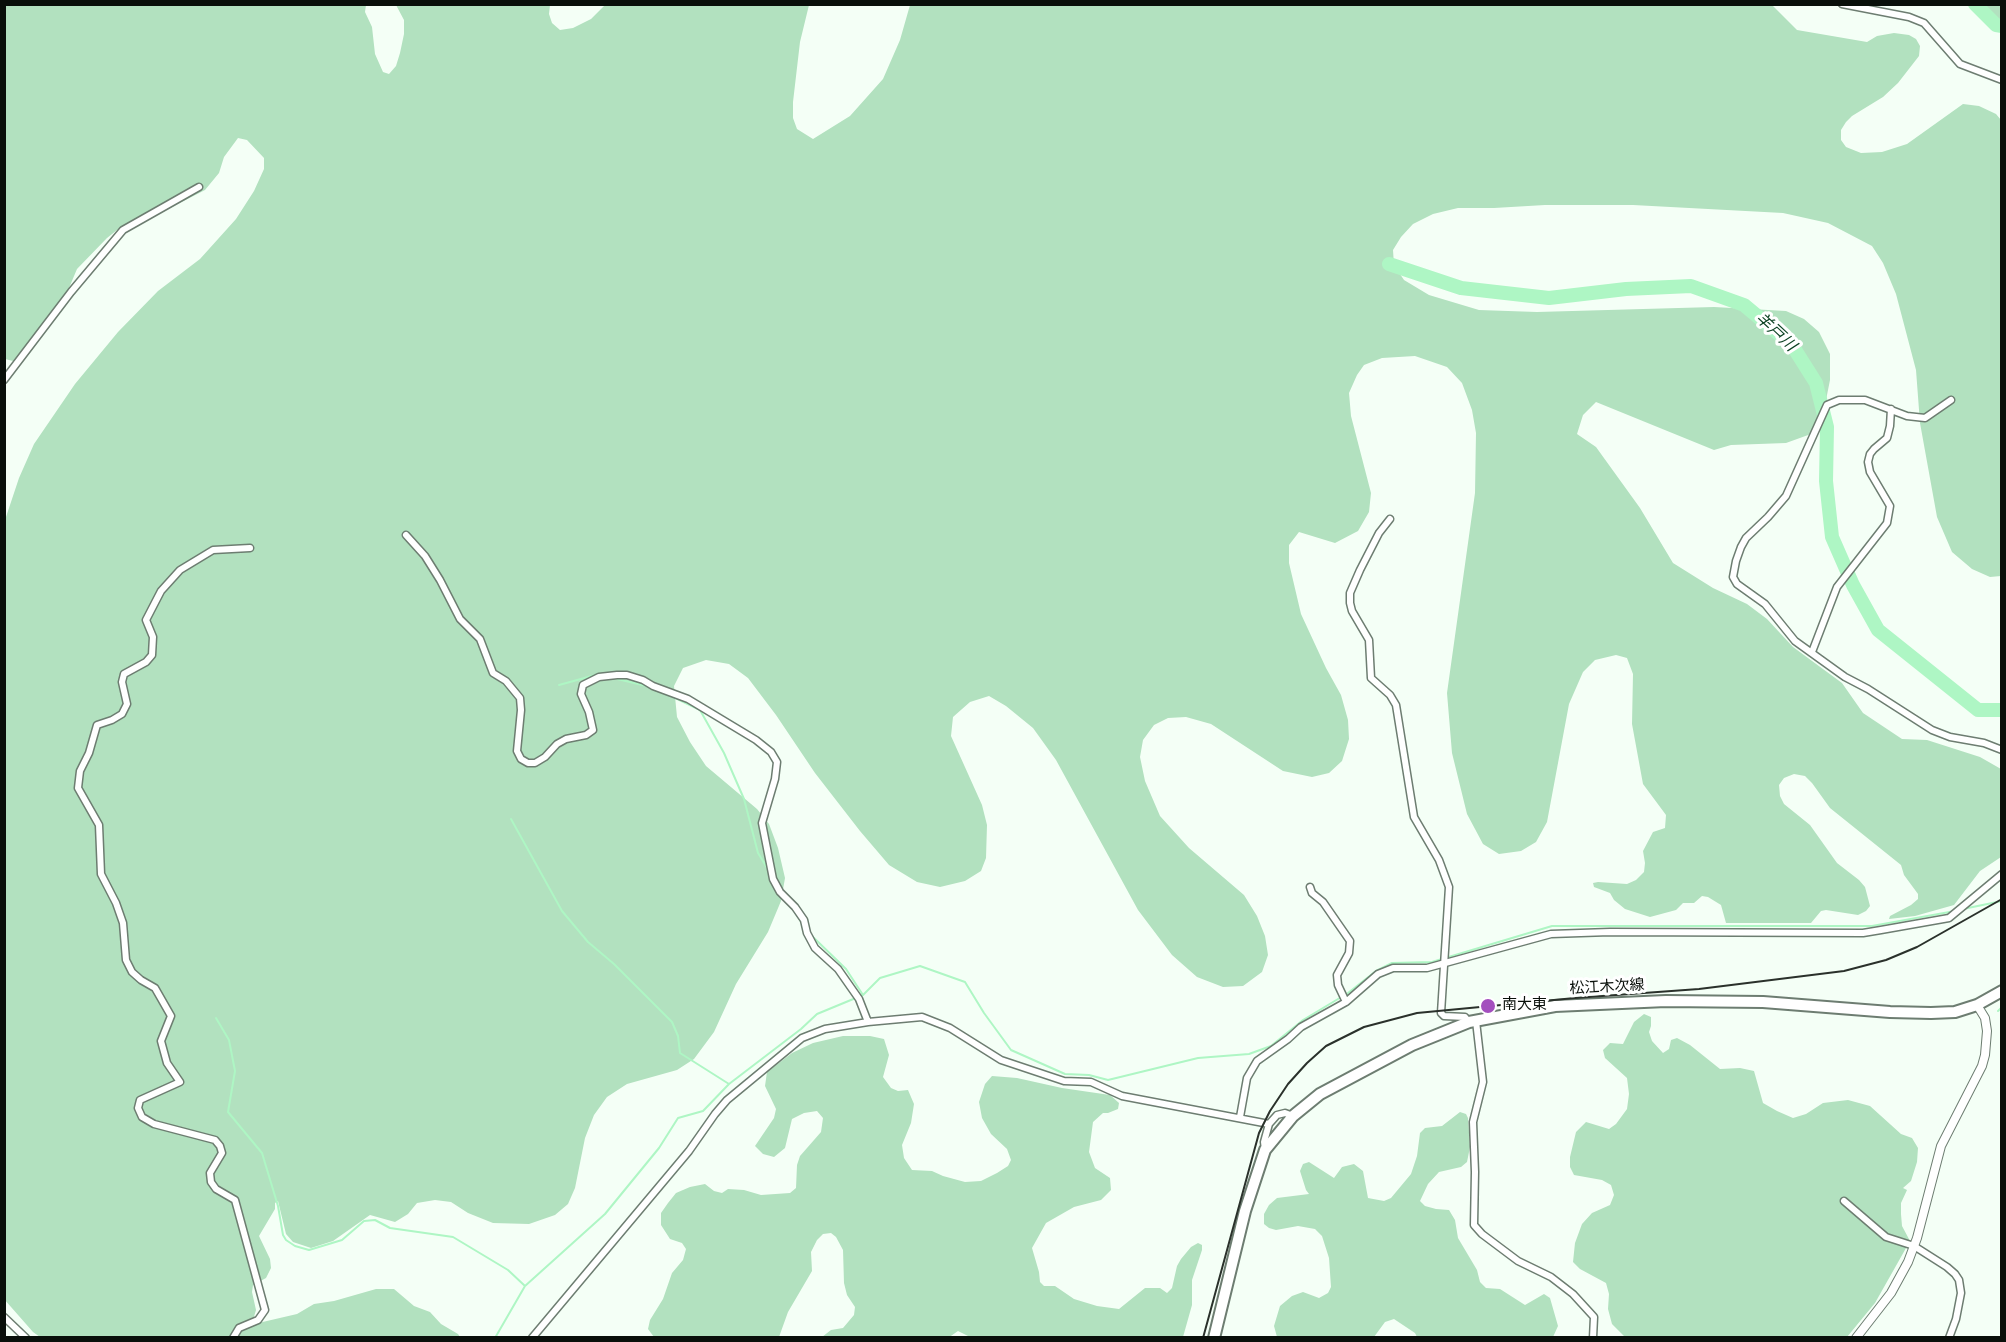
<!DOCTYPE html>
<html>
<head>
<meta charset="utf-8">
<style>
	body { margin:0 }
	#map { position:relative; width:2006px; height:1342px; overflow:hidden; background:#f4fff6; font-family:"Source Sans 3",sans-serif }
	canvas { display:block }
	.frame { position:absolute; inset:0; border:6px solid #090f0a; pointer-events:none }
</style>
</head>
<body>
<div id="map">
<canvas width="2006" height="1342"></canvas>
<div class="frame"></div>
</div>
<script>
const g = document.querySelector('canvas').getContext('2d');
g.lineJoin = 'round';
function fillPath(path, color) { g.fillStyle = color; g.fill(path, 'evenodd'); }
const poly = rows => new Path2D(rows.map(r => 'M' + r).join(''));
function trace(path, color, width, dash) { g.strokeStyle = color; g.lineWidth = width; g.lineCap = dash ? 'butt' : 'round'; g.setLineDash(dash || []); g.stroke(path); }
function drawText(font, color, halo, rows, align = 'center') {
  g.font = font + ' "Source Sans 3","Noto Sans JP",sans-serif'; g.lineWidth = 6; g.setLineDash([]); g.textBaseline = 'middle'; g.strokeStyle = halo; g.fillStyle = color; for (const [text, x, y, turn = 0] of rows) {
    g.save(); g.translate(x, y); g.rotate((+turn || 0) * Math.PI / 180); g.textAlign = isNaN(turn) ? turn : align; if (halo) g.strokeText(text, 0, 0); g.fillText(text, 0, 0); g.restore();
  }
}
fillPath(poly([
	[1771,4,1797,30,1867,42,1877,36,1894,33,1909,35,1916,39,1920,46,1919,56,1898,83,1883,97,1852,116,1846,122,1841,130,1841,140,1846,147,1861,153,1882,152,1907,144,1963,104,1979,106,1996,114,2001,120,2001,576,1990,577,1972,569,1952,552,1937,517,1920,423,1916,370,1896,294,1883,263,1872,246,1828,223,1783,213,1633,205,1545,205,1494,208,1458,208,1433,214,1413,224,1401,237,1393,250,1394,265,1404,280,1429,295,1479,310,1537,312,1714,307,1786,311,1804,319,1819,332,1830,354,1830,380,1824,410,1811,434,1786,443,1731,445,1714,450,1596,402,1583,415,1577,434,1596,447,1640,508,1673,563,1713,588,1747,604,1767,619,1793,647,1842,683,1863,713,1902,739,1927,740,1980,757,2001,769,2001,857,1980,871,1954,905,1915,916,1889,919,1890,916,1911,905,1918,899,1918,894,1904,875,1901,865,1830,808,1812,783,1805,776,1794,774,1784,778,1779,785,1780,796,1784,804,1810,825,1837,863,1859,880,1865,887,1870,906,1866,911,1858,915,1826,910,1821,911,1811,923,1726,923,1721,905,1708,897,1702,896,1694,903,1683,903,1676,910,1650,917,1625,909,1614,900,1610,893,1594,887,1593,883,1598,882,1627,884,1636,880,1644,872,1645,863,1643,851,1653,832,1665,828,1666,815,1643,784,1632,724,1633,674,1627,658,1616,655,1595,660,1583,672,1569,704,1547,822,1536,842,1521,851,1499,854,1483,844,1467,814,1452,753,1447,693,1475,493,1476,433,1472,410,1462,383,1447,367,1415,356,1382,358,1364,365,1357,375,1349,393,1351,416,1371,493,1369,512,1358,531,1335,543,1299,532,1289,545,1289,563,1301,614,1326,668,1341,695,1348,720,1349,739,1342,761,1329,773,1312,777,1283,771,1211,724,1186,717,1168,718,1154,725,1143,740,1140,757,1145,781,1160,816,1189,848,1244,895,1257,916,1265,936,1268,955,1262,972,1243,986,1223,987,1197,977,1172,955,1138,910,1056,760,1033,728,1006,706,989,696,970,702,953,717,951,736,982,805,987,825,986,858,981,871,965,881,940,887,917,882,889,865,860,831,815,773,776,715,748,678,729,664,706,660,683,668,674,686,677,717,690,742,706,766,757,809,769,824,778,848,785,878,781,901,768,932,736,984,714,1032,694,1059,677,1070,627,1084,607,1097,594,1115,585,1138,575,1188,568,1204,555,1215,529,1224,493,1223,468,1213,451,1202,435,1200,417,1203,408,1214,395,1222,370,1215,333,1241,311,1248,293,1242,286,1234,278,1201,275,1203,275,1209,259,1236,270,1259,271,1268,266,1278,253,1285,252,1292,256,1310,253,1320,254,1324,297,1314,314,1304,334,1301,376,1289,394,1289,414,1306,430,1312,441,1324,458,1334,460,1337,40,1337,33,1332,4,1299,5,520,19,478,34,444,75,384,118,332,158,291,200,259,236,219,254,191,264,169,264,158,247,140,238,138,224,157,219,173,205,190,143,222,122,226,107,238,77,269,58,314,29,354,13,361,5,359,5,5,366,5,365,12,372,27,375,54,383,72,389,74,396,66,400,53,404,34,404,20,396,5,550,5,549,14,552,23,560,30,573,28,591,19,605,5,809,5,800,42,793,102,793,118,797,129,813,139,850,116,883,79,900,40,910,5],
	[1978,5,2001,5,2001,26,1996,27,1988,21],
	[1644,1014,1651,1017,1651,1026,1649,1032,1652,1041,1663,1053,1669,1049,1671,1040,1677,1038,1690,1045,1720,1069,1740,1068,1754,1071,1763,1103,1777,1111,1793,1118,1806,1114,1823,1103,1848,1100,1870,1106,1901,1134,1912,1138,1918,1148,1917,1162,1911,1181,1903,1188,1907,1190,1901,1203,1901,1214,1902,1226,1910,1241,1875,1303,1847,1337,1625,1337,1612,1324,1608,1309,1609,1294,1606,1283,1580,1269,1573,1262,1575,1243,1582,1224,1592,1213,1610,1205,1614,1195,1611,1185,1602,1180,1574,1175,1570,1167,1570,1157,1576,1132,1586,1122,1609,1129,1616,1124,1627,1109,1629,1094,1627,1078,1605,1058,1603,1050,1610,1043,1623,1044,1634,1022],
	[843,1036,870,1036,884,1039,889,1055,883,1077,891,1088,898,1091,908,1090,914,1104,911,1123,902,1145,904,1158,912,1170,932,1171,943,1176,965,1182,981,1181,997,1173,1008,1166,1011,1160,1007,1149,991,1134,982,1118,979,1102,985,1084,992,1076,1017,1078,1062,1088,1110,1095,1119,1103,1118,1109,1108,1113,1103,1113,1093,1122,1089,1152,1095,1168,1110,1178,1111,1190,1101,1200,1074,1207,1046,1223,1032,1248,1039,1272,1040,1282,1044,1286,1055,1286,1074,1299,1097,1306,1119,1309,1145,1288,1160,1288,1167,1293,1172,1288,1177,1266,1181,1259,1191,1247,1198,1243,1202,1245,1202,1250,1192,1280,1192,1305,1183,1337,972,1338,958,1331,948,1338,822,1337,831,1330,843,1328,854,1315,855,1307,847,1295,844,1283,843,1250,836,1237,831,1233,823,1234,817,1240,811,1252,812,1271,788,1312,779,1337,654,1337,648,1329,650,1320,663,1299,672,1273,683,1260,686,1249,682,1243,670,1239,661,1225,661,1213,668,1203,676,1193,690,1187,705,1184,714,1191,722,1193,728,1189,744,1190,761,1195,790,1193,796,1188,797,1165,800,1156,821,1132,823,1118,817,1111,804,1113,792,1119,785,1148,774,1157,763,1154,755,1146,774,1118,776,1109,765,1086,767,1072,792,1053,813,1043],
	[1460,1112,1466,1114,1468,1118,1470,1147,1467,1162,1461,1167,1439,1172,1428,1184,1420,1201,1425,1206,1436,1209,1449,1210,1455,1220,1458,1238,1477,1270,1480,1282,1486,1288,1500,1289,1525,1305,1544,1294,1550,1298,1558,1326,1553,1337,1417,1337,1415,1333,1394,1319,1385,1322,1374,1337,1277,1337,1274,1326,1280,1306,1292,1296,1303,1292,1319,1298,1328,1293,1331,1287,1329,1258,1322,1236,1315,1229,1298,1226,1276,1230,1269,1228,1264,1224,1264,1214,1269,1205,1277,1198,1309,1194,1306,1190,1300,1171,1303,1164,1309,1162,1334,1178,1342,1167,1354,1164,1363,1171,1368,1198,1384,1201,1391,1198,1411,1174,1417,1156,1420,1133,1425,1128,1442,1126]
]), '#b2e1bf');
trace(poly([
	[613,678,651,687],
	[559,685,599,674],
	[667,694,700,710,724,753,744,799,758,853,769,871],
	[511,819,562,911,588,942,614,964,672,1022,678,1036,680,1053,729,1084],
	[1963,909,2002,901],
	[795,912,803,925],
	[812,936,846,969,863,995],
	[1998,1011,2002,1007],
	[216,1018,229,1040,235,1071,228,1112,262,1153,278,1206,283,1235,286,1240,295,1246,309,1250,342,1240,364,1221,375,1220,390,1228,453,1237,508,1270,525,1286],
	[495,1338,525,1286,605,1214,659,1148,678,1118,703,1111,729,1084,801,1029,817,1014,863,995,880,978,920,966,965,982,984,1013,1011,1050,1065,1074,1089,1075,1108,1080,1198,1058,1249,1054,1271,1046,1303,1020,1348,993,1376,971,1392,963,1432,962,1552,926,1872,926,1955,911]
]), '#aef6c4', 2);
trace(poly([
	[1975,4,1996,25,2002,26],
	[1389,264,1461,288,1549,298,1626,289,1691,286,1744,305,1792,345,1816,383,1827,427,1826,481,1832,537,1853,585,1878,630,1978,710,2002,710]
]), '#aef6c4', 14);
const minor = poly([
	[1842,4,1909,17,1924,23,1960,64,2002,80],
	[4,380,71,292,123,230,199,187],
	[1951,400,1925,418,1907,416,1865,400,1839,400,1827,405,1786,496,1768,517,1746,538,1741,547,1736,561,1733,577,1737,584,1765,604,1795,641,1845,677,1868,689,1932,730,1950,737,1984,743,2002,750],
	[1390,519,1379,533,1360,570,1350,593,1350,603,1352,611,1369,640,1371,678,1390,695,1396,705,1414,817,1439,860,1449,887,1441,1013,1444,1016,1465,1017,1469,1022],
	[406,535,425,556,440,580,460,619,480,639,493,673,506,681,520,698,521,710,517,751,521,759,528,763,535,763,545,757,557,744,566,739,586,735,593,730,589,712,581,694,583,685,599,677,617,675,627,675,643,680,653,686,688,699,756,740,771,752,777,762,775,779,762,823,773,879,780,892,795,907,804,920,807,933,815,948,838,969,859,999,868,1022],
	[1812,652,1837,587,1887,523,1890,506,1870,472,1868,462,1870,454,1874,449,1887,438,1890,426,1891,409],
	[1310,887,1312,893,1323,902,1350,941,1349,953,1337,975,1338,985,1346,1002],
	[1476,1021,1483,1082,1473,1122,1475,1172,1474,1225,1482,1234,1518,1261,1551,1277,1573,1294,1594,1317,1593,1338],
	[1240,1117,1247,1078,1257,1061,1288,1039,1301,1027,1346,1002,1378,974,1393,968,1427,968,1551,934,1610,932,1863,933,1881,930,1949,918,2002,874],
	[1269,1124,1277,1115,1285,1113,1293,1116],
	[1844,1201,1886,1237,1914,1246,1947,1267,1955,1274,1959,1280,1961,1293,1956,1319,1949,1338],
	[4,1317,26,1338],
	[233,1338,239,1328,258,1320,265,1310,235,1200,216,1189,211,1182,210,1173,222,1153,220,1146,215,1140,154,1124,142,1117,138,1108,140,1100,180,1082,167,1063,161,1041,171,1016,155,988,141,980,132,972,126,960,123,923,116,903,101,874,99,825,78,788,80,771,89,753,97,725,112,720,122,714,127,704,122,682,124,674,146,662,152,655,153,637,146,620,161,591,180,570,213,550,250,548],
	[532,1338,689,1151,715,1114,727,1100,802,1038,825,1029,868,1022,922,1017,950,1028,1001,1060,1064,1081,1091,1082,1122,1096,1269,1124,1264,1142,1265,1150]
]);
const tertiary = poly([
	[1856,1338,1891,1293,1908,1262,1917,1238,1941,1146,1982,1066,1985,1055,1987,1031,1985,1018,1977,1005]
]);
const primary = poly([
	[1214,1338,1245,1211,1265,1150,1293,1116,1320,1094,1412,1045,1469,1022,1555,1006,1666,1001,1763,1002,1890,1012,1931,1013,1955,1012,1977,1005,2002,991]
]);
trace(minor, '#6d7d71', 9);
trace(tertiary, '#6d7d71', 10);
trace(primary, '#6d7d71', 14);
trace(minor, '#fff', 6);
trace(tertiary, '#fff', 8);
trace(primary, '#fff', 10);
trace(poly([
	[1203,1338,1259,1133,1270,1111,1288,1084,1307,1063,1326,1046,1364,1027,1417,1013,1575,998,1699,989,1844,971,1886,960,1917,947,2002,899]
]), '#2a312b', 2);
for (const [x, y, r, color] of [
	[1488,1006,8,"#a34fbe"]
]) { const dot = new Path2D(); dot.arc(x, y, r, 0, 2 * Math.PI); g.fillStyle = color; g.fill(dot); trace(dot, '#fff', 2); }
drawText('15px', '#090f0a', '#fff', [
	["松江木次線",1607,988,-3]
]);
drawText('15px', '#090f0a', '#fff', [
	["南大東",1502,1006]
], 'left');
drawText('italic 16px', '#0d4324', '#fff', [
	["羊戸川",1775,333,43]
]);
</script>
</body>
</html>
